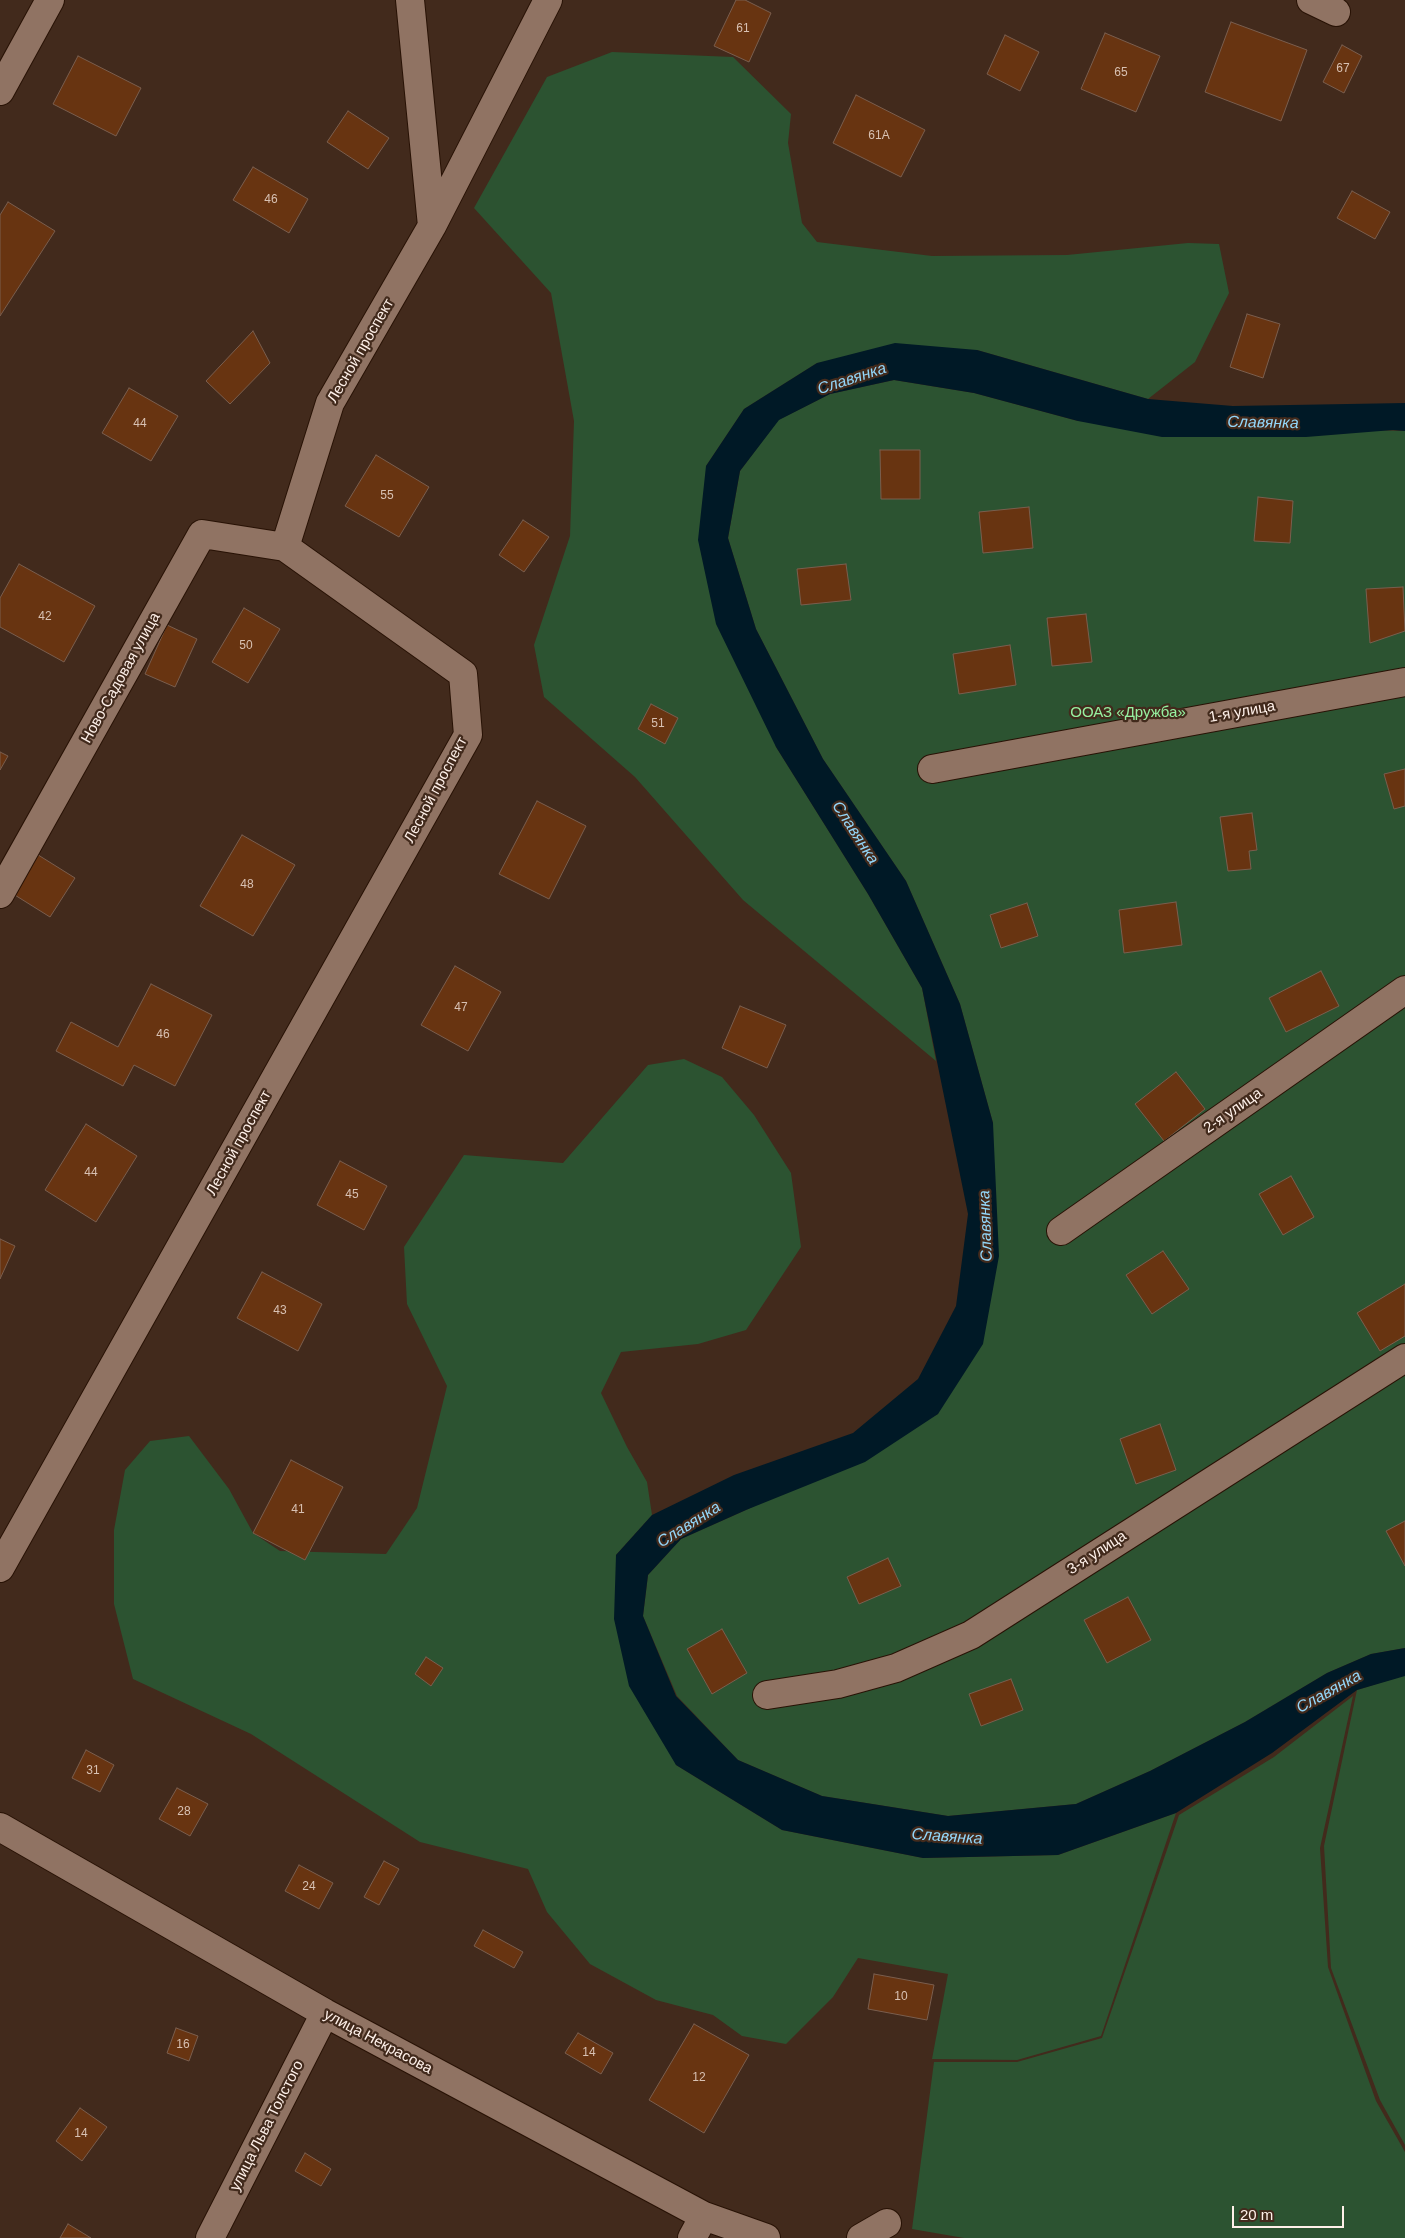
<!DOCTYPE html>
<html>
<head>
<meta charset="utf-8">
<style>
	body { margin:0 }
	#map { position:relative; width:1405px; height:2238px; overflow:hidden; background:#422a1c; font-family:Arial,sans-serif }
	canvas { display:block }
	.scale { position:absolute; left:1232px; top:2206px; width:112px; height:22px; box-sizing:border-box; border:2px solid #fef0e9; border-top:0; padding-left:6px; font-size:15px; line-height:18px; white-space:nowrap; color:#fef0e9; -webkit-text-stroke:4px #422a1c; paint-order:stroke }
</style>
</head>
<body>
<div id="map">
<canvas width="1405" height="2238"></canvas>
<div class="scale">20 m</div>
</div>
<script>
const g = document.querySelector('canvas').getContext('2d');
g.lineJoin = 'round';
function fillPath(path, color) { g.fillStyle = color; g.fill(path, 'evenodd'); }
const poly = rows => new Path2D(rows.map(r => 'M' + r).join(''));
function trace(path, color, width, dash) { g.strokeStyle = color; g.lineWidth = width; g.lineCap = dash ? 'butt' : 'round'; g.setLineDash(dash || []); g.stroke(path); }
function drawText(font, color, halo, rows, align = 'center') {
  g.font = font + ' Arial,sans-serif'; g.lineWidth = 4.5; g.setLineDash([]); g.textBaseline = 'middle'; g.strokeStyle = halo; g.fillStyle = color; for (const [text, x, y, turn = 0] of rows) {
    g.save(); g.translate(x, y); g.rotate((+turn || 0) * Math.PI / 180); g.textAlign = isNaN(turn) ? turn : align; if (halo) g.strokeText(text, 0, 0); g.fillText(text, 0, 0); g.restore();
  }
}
fillPath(poly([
	[612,52,733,57,791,114,788,143,802,223,817,242,932,256,1067,255,1188,243,1219,244,1229,293,1195,362,1148,399,977,350,817,363,744,409,706,466,776,747,868,894,922,988,936,1061,743,900,635,777,544,697,534,645,570,536,574,421,551,293,474,208,547,77],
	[894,380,974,393,1078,421,1405,431,1405,1648,1371,1654,1327,1673,1245,1722,1150,1771,1076,1804,948,1816,822,1796,738,1760,677,1696,643,1616,648,1575,681,1539,746,1510,938,1414,993,1123,960,1004,906,881,823,759,756,629,728,538,740,471,778,420,830,394],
	[684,1059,722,1077,754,1115,791,1173,801,1247,746,1330,698,1344,621,1352,601,1393,627,1447,647,1482,652,1515,616,1555,676,1765,782,1830,923,1858,1058,1855,1176,1813,1101,2036,1017,2060,932,2059,948,1974,858,1958,833,1997,786,2044,742,2036,713,2015,656,2000,590,1964,547,1912,528,1869,420,1842,251,1734,133,1679,114,1604,114,1530,125,1470,150,1441,189,1436,229,1489,253,1533,280,1551,386,1554,417,1508,447,1386,407,1304,404,1247,464,1155,563,1163,648,1065],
	[1402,1676,1405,1676,1405,2145,1380,2100,1331,1968,1324,1846,1357,1690],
	[1353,1696,1320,1848,1328,1967,1376,2101,1405,2152,1405,2238,964,2238,912,2229,934,2062,1017,2062,1102,2038,1179,1815,1274,1757]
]), '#2c5331');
fillPath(poly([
	[895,343,977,350,1148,399,1233,406,1405,403,1405,431,1393,430,1306,437,1162,437,1078,421,974,393,894,380,830,394,779,420,740,471,728,538,756,629,823,759,906,881,960,1004,993,1123,999,1256,983,1344,938,1414,865,1462,746,1510,681,1539,648,1575,643,1616,676,1696,738,1760,822,1796,948,1816,1076,1804,1150,1771,1245,1722,1327,1673,1371,1654,1405,1648,1405,1676,1357,1690,1272,1753,1176,1813,1058,1855,923,1858,782,1830,676,1765,629,1686,614,1619,616,1555,652,1515,734,1475,853,1433,918,1379,956,1306,968,1214,922,988,868,894,776,747,716,624,698,540,706,466,744,409,817,363]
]), '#001926');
const building = poly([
	[736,0,745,0,771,13,749,62,714,46,736,0],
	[1231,22,1307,50,1281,121,1205,92,1231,22],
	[1105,33,1160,56,1136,112,1081,89,1105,33],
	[1005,35,1039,52,1020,91,987,74,1005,35],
	[1342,45,1362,56,1344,93,1323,82,1342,45],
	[78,56,141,88,116,136,53,104,78,56],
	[856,95,925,130,901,177,833,143,856,95],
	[348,111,389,138,368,169,327,142,348,111],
	[253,167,308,199,289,233,233,200,253,167],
	[1352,191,1390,212,1375,239,1337,218,1352,191],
	[8,202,55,231,0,316,0,215,8,202],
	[1247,314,1280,324,1263,378,1230,367,1247,314],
	[253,331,270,363,230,404,206,381,253,331],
	[129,388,178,416,151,461,102,433,129,388],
	[880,450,920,450,920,499,881,499,880,450],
	[376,455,429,487,399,537,345,506,376,455],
	[1258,497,1293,501,1290,543,1254,541,1258,497],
	[1029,507,1033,548,983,553,979,512,1029,507],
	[523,520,549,537,524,572,499,555,523,520],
	[19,564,95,606,64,662,0,627,0,598,19,564],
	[846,564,851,600,801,605,797,569,846,564],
	[1403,587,1405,631,1370,643,1366,589,1403,587],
	[244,608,280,629,248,683,212,662,244,608],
	[1086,614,1092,662,1052,666,1047,618,1086,614],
	[167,625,197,639,175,687,145,674,167,625],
	[1010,645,1016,685,959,694,953,654,1010,645],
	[651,704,678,718,665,744,638,729,651,704],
	[0,752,8,756,0,770,0,752],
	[1405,769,1405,806,1394,809,1384,774,1405,769],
	[537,801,586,826,549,899,499,874,537,801],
	[1252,813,1257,850,1249,851,1251,869,1228,871,1220,817,1252,813],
	[242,835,295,865,253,936,200,906,242,835],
	[35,853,75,878,50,917,10,892,35,853],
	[1176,902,1182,945,1124,953,1119,910,1176,902],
	[1027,903,1038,936,1001,948,990,915,1027,903],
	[455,966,501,992,468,1051,421,1025,455,966],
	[1321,971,1339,1006,1286,1032,1269,998,1321,971],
	[151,984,212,1015,175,1086,134,1065,123,1086,56,1051,71,1022,118,1047,151,984],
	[740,1006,786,1025,767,1068,722,1048,740,1006],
	[1176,1072,1205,1109,1164,1141,1135,1104,1176,1072],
	[86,1124,137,1156,96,1222,45,1190,86,1124],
	[340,1161,387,1186,364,1230,317,1205,340,1161],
	[1291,1176,1314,1217,1283,1235,1259,1194,1291,1176],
	[0,1239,15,1246,0,1279,0,1239],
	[1163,1251,1189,1289,1152,1314,1126,1275,1163,1251],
	[262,1272,322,1304,298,1351,237,1318,262,1272],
	[1405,1284,1405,1336,1380,1351,1357,1313,1405,1284],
	[1160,1424,1176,1470,1136,1484,1120,1439,1160,1424],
	[291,1460,343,1487,305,1560,253,1533,291,1460],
	[1405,1521,1405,1566,1386,1531,1405,1521],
	[888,1558,901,1586,859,1604,847,1577,888,1558],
	[1128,1597,1151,1640,1107,1663,1084,1620,1128,1597],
	[722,1629,747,1673,712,1694,687,1649,722,1629],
	[426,1657,443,1668,431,1686,415,1674,426,1657],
	[1011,1679,1023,1710,981,1726,969,1694,1011,1679],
	[86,1750,114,1765,100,1792,72,1778,86,1750],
	[177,1788,208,1804,190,1836,159,1819,177,1788],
	[384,1861,399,1869,379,1905,364,1897,384,1861],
	[299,1865,333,1883,319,1909,285,1891,299,1865],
	[483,1930,523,1952,514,1968,474,1946,483,1930],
	[874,1974,934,1985,927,2020,868,2009,874,1974],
	[694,2024,749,2055,704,2133,649,2100,694,2024],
	[176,2028,198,2036,189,2061,167,2053,176,2028],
	[578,2033,613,2053,601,2074,565,2053,578,2033],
	[80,2108,107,2127,82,2161,56,2141,80,2108],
	[305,2153,331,2169,321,2186,295,2171,305,2153],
	[68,2224,91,2238,60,2238,68,2224]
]);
fillPath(building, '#683411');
trace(building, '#7a5e4e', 1);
const minor = poly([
	[410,0,432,226],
	[1311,0,1336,12],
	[0,91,50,0],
	[285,547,330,403,432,226,548,0],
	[932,769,1405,682],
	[0,894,202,534,285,547,463,674,468,735,0,1568],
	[1061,1231,1405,990],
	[767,1695,838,1684,896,1668,971,1635,1405,1358],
	[0,1827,325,2013,704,2216,766,2238],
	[210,2238,325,2013],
	[692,2238,704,2216],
	[861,2238,887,2223]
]);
trace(minor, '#281205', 30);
trace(minor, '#907363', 28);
drawText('12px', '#d8c1b3', null, [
	["61",743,29],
	["67",1343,69],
	["65",1121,73],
	["61А",879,136],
	["46",271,200],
	["44",140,424],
	["55",387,496],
	["42",45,617],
	["50",246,646],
	["51",658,724],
	["48",247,885],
	["47",461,1008],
	["46",163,1035],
	["44",91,1173],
	["45",352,1195],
	["43",280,1311],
	["41",298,1510],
	["31",93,1771],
	["28",184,1812],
	["24",309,1887],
	["10",901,1997],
	["16",183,2045],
	["14",589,2053],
	["12",699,2078],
	["14",81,2134]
]);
drawText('15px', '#fef0e9', '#422a1c', [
	["Лесной проспект",361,351,-60],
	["Ново-Садовая улица",121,678,-61],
	["1-я улица",1242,712,-10],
	["Лесной проспект",436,790,-62],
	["2-я улица",1233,1111,-35],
	["Лесной проспект",239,1143,-61],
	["3-я улица",1097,1553,-33],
	["улица Некрасова",378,2042,28],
	["улица Льва Толстого",267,2126,-63]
]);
drawText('15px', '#96f0a0', '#422a1c', [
	["ООАЗ «Дружба»",1128,713]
]);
drawText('italic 16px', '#93d6f9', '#422a1c', [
	["Славянка",852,379,-18],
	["Славянка",1263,423,1],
	["Славянка",855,833,57],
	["Славянка",986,1226,-92],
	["Славянка",689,1525,-32],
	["Славянка",1329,1692,-29],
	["Славянка",947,1837,4]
]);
</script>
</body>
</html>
